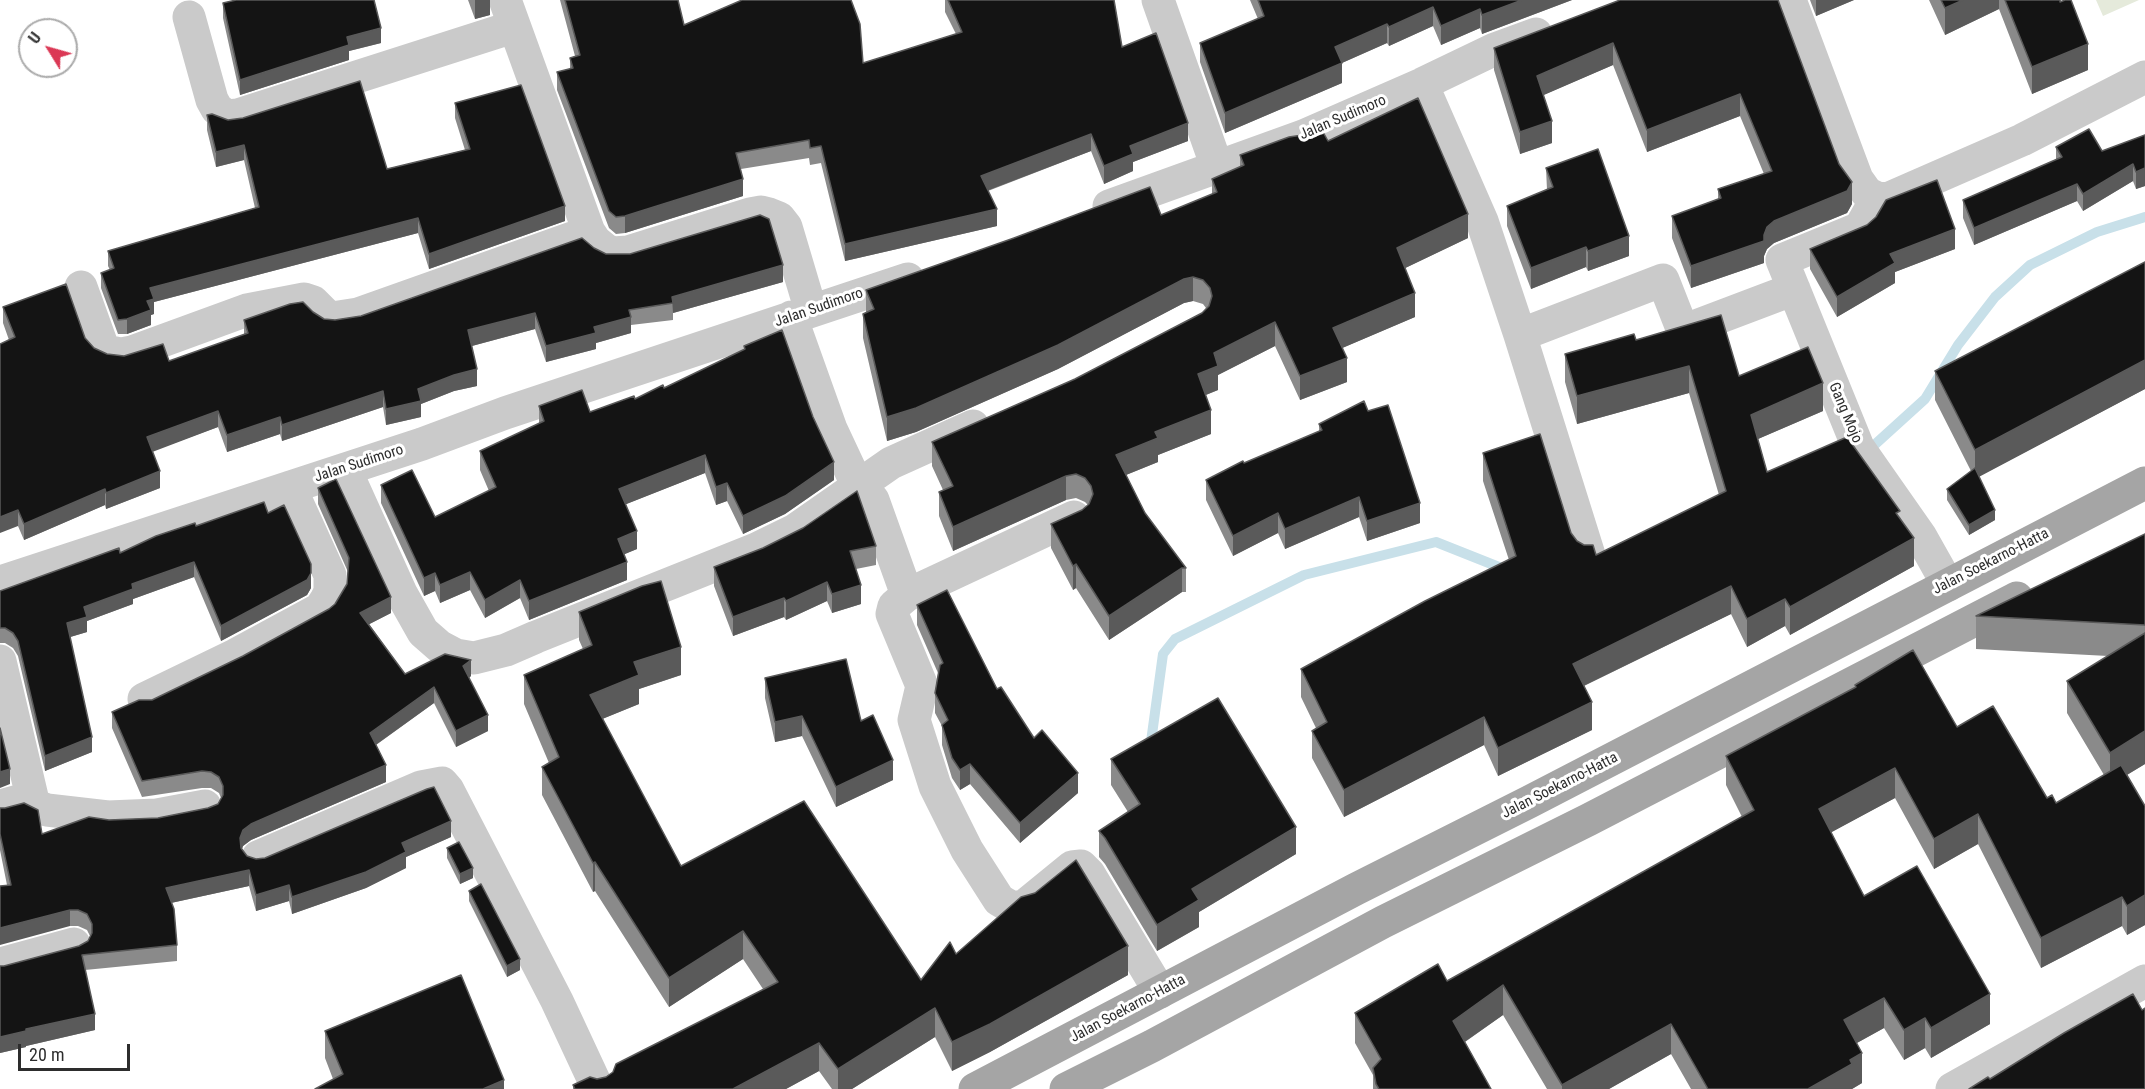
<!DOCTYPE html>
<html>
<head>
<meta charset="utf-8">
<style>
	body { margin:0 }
	#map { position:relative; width:2145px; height:1089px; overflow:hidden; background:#fff; font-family:"Roboto Condensed",sans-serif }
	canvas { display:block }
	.north { position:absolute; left:18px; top:18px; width:60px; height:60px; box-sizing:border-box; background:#fff; border:2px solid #ababab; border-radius:50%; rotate:307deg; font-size:16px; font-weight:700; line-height:24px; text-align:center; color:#2d2d2d }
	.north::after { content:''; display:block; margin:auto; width:21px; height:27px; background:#db3855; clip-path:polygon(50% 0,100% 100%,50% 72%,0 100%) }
	.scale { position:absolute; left:18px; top:1044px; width:112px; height:27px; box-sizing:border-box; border:3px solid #2d2d2d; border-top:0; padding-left:8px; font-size:18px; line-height:21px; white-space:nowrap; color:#2d2d2d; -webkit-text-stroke:4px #fff; paint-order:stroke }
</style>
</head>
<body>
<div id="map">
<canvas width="2145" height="1089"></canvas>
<div class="north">U</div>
<div class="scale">20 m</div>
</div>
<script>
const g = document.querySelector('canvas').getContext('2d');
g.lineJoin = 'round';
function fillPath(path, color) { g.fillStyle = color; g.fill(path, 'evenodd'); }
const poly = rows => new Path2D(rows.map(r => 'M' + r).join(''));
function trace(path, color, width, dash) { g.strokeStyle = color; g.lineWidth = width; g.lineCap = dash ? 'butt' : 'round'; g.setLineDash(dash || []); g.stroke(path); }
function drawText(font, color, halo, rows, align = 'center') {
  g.font = font + ' "Roboto Condensed",sans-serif'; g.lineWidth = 6; g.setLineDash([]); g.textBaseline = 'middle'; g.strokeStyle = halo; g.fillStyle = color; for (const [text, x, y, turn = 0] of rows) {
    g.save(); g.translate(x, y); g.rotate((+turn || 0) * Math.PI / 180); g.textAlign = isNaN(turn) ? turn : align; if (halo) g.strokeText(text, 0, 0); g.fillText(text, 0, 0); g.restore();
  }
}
fillPath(poly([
	[2096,0,2139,0,2103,16]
]), '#e5eadb');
trace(poly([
	[1864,451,1871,448,1925,399,1958,345,1995,297,2030,265,2097,232,2145,217],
	[1150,749,1163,654,1175,639,1304,575,1436,542,1509,571]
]), '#c8e0e9', 10);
trace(poly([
	[505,0,589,232,595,241,606,250,613,253,628,252,750,214,761,212,769,214,779,218,786,227,811,311],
	[1158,0,1217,167],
	[1790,0,1857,179,1867,193,1877,198,1887,199,2022,140,2145,77],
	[189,17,212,100,217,109,227,116,238,115,513,27],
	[1422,84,1482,221,1520,335,1589,555],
	[1877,198,1860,228,1782,260,1858,447,1921,537,1948,585],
	[1109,206,1303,136,1422,84,1495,49,1536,34],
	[81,287,103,348,110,352,121,354,132,352,247,310,304,299,313,302,326,315,332,318,358,314,589,232],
	[791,317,831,429,853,476,873,500,907,595],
	[1520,335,1663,280,1683,331,1794,289],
	[345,469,401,593,423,632,439,646,456,655,474,658,506,650,536,637,756,549,795,530,891,463,973,426],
	[1074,517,907,595,894,606,892,614,922,686,914,720,935,786,967,850,999,900,1011,907,1023,907,1072,867,1081,866,1089,874,1160,992],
	[0,582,422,444,505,413,908,279],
	[0,661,33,801],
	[144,699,235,655,320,609,326,600,330,592,330,575,290,487],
	[0,806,26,799,33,801,39,807,47,810,108,817,157,815,205,806],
	[258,857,421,787,442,783,448,790,557,1001,598,1089],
	[0,964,74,944],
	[1952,1089,2145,981]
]), '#cacaca', 33);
trace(poly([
	[975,1089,1356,889,1529,802,2145,483],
	[1066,1089,1152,1046,1383,922,1588,820,2017,598]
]), '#a5a5a5', 33);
fillPath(poly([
	[468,0,490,0,490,15,475,19],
	[560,0,678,0,684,25,863,63,956,34,945,12,945,0,1114,0,1122,47,1188,141,1133,162,1133,171,1104,184,1091,151,988,191,997,226,845,261,821,163,810,165,809,158,741,169,743,196,625,233,616,234,609,228,557,90,557,72,570,69,570,58,575,56],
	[1250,0,1572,0,1482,34,1480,28,1441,45,1433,26,1389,46,1387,43,1342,63,1342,83,1225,133,1200,62,1200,43,1258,19],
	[1647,0,1852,204,1847,213,1774,243,1767,249,1764,256,1764,263,1691,288,1672,238,1672,216,1718,199,1718,189,1764,174,1740,116,1647,152,1613,65,1543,95,1552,143,1520,154,1494,70,1494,48],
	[1810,0,1854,0,1816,16],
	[1929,0,2060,0,2088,70,2032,94,1999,9,1945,35],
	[223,3,381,43,349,51,349,60,240,95,223,18],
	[455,103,565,221,429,269,418,233,154,302,154,314,151,315,151,325,127,334,118,334,101,288,101,273,110,270,108,266,108,251,255,208,244,160,216,167,207,130,207,115,228,120,387,169,465,150,455,118],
	[2145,135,2145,186,2136,189,2133,181,2083,211,2077,201,1974,245,1963,218,1963,200,2056,160,2056,147,2102,151],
	[1328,141,1468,238,1405,268,1415,317,1342,348,1347,382,1300,400,1275,346,1218,375,1218,390,1206,395,1211,434,1158,455,1158,462,1126,475,1145,513,1186,568,1186,592,1182,592,1109,640,1076,588,1073,590,1051,548,1051,524,1082,510,1088,505,1085,502,1076,498,1066,500,953,551,939,516,939,492,943,490,932,466,932,442,1075,379,1202,313,1206,308,1203,304,1193,301,1184,303,1058,369,916,432,887,441,863,338,863,314,866,313,866,290,1161,215,1212,195,1212,179,1240,167,1240,155],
	[1546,168,1629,256,1588,271,1586,267,1531,289,1507,226,1507,206,1547,190],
	[594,248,606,254,783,282,673,313,673,320,631,325,631,333,596,343,596,349,546,362,535,329,472,346,477,386,454,391,421,404,421,417,386,425,383,407,282,441,280,434,227,452,218,427,152,451,160,488,106,509,105,505,24,540,18,526,9,340,3,323,3,307,85,338,94,348,107,354,169,361,244,335,244,320,313,312,324,319,335,320,361,316],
	[1810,249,1955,249,1895,272,1895,283,1837,317,1810,269],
	[2145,262,2145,389,1979,476,1995,520,1969,535,1947,500,1947,489,1971,471,1935,400,1935,371],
	[1636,340,1739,376,1823,411,1758,439,1767,472,1900,517,1914,566,1790,635,1785,626,1747,647,1731,614,1584,686,1592,730,1498,776,1484,745,1344,817,1312,758,1312,731,1316,728,1301,697,1301,669,1509,560,1483,481,1483,453,1571,533,1577,541,1596,555,1719,495,1689,393,1577,424,1565,382,1565,354],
	[744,346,834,480,785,514,743,534,727,501,716,505,705,473,626,504,637,549,624,554,627,580,529,620,520,598,485,618,470,590,440,603,435,591,424,596,381,503,381,485,435,517,489,491,480,470,480,451,539,424,539,406,590,412,635,399,664,388,744,350],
	[1319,424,1420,523,1367,541,1359,517,1285,549,1278,533,1233,556,1206,500,1206,480,1319,432],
	[318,488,391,613,369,624,405,674,471,676,469,678,488,731,456,747,434,703,376,745,386,782,251,840,243,846,242,849,247,856,256,859,451,837,406,857,406,868,366,888,292,914,289,901,256,911,249,886,171,903,177,945,177,961,85,970,95,1030,26,1046,26,1047,0,1053,0,966,4,966,79,946,88,941,90,936,87,930,78,926,70,926,7,885,0,850,0,808,42,834,109,820,158,818,208,808,218,804,221,798,219,793,211,788,202,788,142,797,112,728,112,712,152,700,243,656,329,609,335,604,347,584,348,572,318,504],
	[268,513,311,588,307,595,221,641,194,577,133,599,133,604,87,621,87,632,70,637,92,752,45,771,18,656,13,648,5,643,0,643,0,591,120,553,196,526],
	[2145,534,2145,764,2127,775,2145,806,2145,925,2127,935,2122,926,2041,968,1978,844,1934,869,1895,798,1831,832,1864,896,1990,1024,1931,1058,1925,1048,1904,1060,1884,1028,1857,1043,1862,1083,1852,1089,1691,1089,1671,1054,1609,1089,1547,1089,1503,1015,1465,1042,1491,1089,1373,1089,1373,1075,1355,1043,1355,1013,1447,981,1742,817,1726,785,1726,756,1855,687,1855,685,1957,727,2047,798,2056,803,2104,775,2067,713,2067,681,2108,656,1976,649,1976,616],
	[876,546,876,565,856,569,861,604,832,613,827,601,786,620,784,617,733,636,714,586,714,567],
	[917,605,997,689,1034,738,1078,793,1020,843,970,784,960,790,952,778,942,745,942,726,935,713,935,693,938,673,917,625],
	[579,612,681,675,639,689,639,704,602,719,681,866,921,980,956,954,1128,975,990,1052,952,1071,935,1037,852,1089,832,1089,819,1071,786,1089,573,1089,573,1085,606,1077,763,989,743,959,669,1007,595,891,593,892,542,795,542,767,549,763,524,704,524,675,583,649,579,640],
	[765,678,861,721,893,780,836,807,802,736,775,742,765,698],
	[1111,759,1296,854,1199,912,1199,927,1157,951,1105,864,1099,857,1099,831,1128,812,1111,785],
	[447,848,473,878,460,884,447,858],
	[469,891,520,970,507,977,469,901],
	[325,1031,504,1089,333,1079,325,1058]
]), '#8a8a8a');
fillPath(poly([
	[475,0,490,0,490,15,475,19],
	[1522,0,1572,0,1482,34,1482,15],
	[1816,0,1854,0,1816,16],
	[1963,0,1999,0,1999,9,1945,35,1945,8],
	[1433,7,1433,26,1389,46,1389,27],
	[1480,9,1480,28,1441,45,1441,26],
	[1387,24,1387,43,1335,66,1335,47],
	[381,28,381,43,349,51,349,60,240,95,240,80,347,37],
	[1613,43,1613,65,1537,98,1537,76],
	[2088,44,2088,70,2032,94,2032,67],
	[1342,63,1342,83,1225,133,1225,113],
	[1740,94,1740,116,1647,152,1647,130],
	[1552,121,1552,143,1520,154,1520,132],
	[1188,123,1188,141,1133,162,1133,171,1104,184,1104,166,1130,146],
	[1091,134,1091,151,981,193,981,176],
	[244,145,244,160,216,167,216,152],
	[2133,164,2133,181,2083,211,2083,194],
	[2145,168,2145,186,2136,189,2136,172],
	[743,179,743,196,625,233,625,216],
	[1852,182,1852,204,1847,213,1774,243,1767,249,1764,256,1764,263,1691,288,1691,266,1764,235,1767,227,1774,221],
	[2077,184,2077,201,1974,245,1974,228],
	[565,206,565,221,429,269,429,254],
	[997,209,997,226,845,261,845,244],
	[1468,214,1468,238,1397,272,1397,248],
	[418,218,418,233,154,302,154,314,151,315,151,325,127,334,127,319,147,301,150,288],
	[1955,229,1955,249,1895,272,1895,283,1837,317,1837,297,1890,254],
	[1629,236,1629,256,1588,271,1588,251],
	[1586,247,1586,267,1531,289,1531,268],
	[783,265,783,282,673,313,672,297],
	[1193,277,1193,301,1184,303,1058,369,916,432,887,441,887,417,1184,279],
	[1415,293,1415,317,1333,352,1333,328],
	[535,313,535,329,468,347,468,330],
	[631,317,631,333,596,343,596,349,546,362,546,346,594,327],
	[1275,322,1275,346,1218,375,1218,390,1198,398,1198,374,1214,353],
	[1347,358,1347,382,1300,400,1300,376],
	[2145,360,2145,389,1975,479,1975,450],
	[1689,366,1689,393,1577,424,1577,396],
	[477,369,477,386,454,391,421,404,421,417,386,425,386,409,418,389,454,375],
	[1823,383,1823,411,1751,442,1751,415],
	[383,391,383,407,282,441,282,425],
	[1211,410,1211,434,1158,455,1158,462,1116,479,1116,455,1155,432],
	[218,411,218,427,147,454,147,437],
	[280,417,280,434,227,452,227,435],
	[705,455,705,473,619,507,619,489],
	[834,462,834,480,785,514,743,534,743,516],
	[160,471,160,488,106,509,106,493],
	[1066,476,1066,500,953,551,953,527],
	[727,483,727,501,716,505,716,487],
	[105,489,105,505,24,540,24,524],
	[1359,497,1359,517,1285,549,1285,529],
	[1420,503,1420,523,1367,541,1367,521],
	[18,510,18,526,0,533,0,517],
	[1995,510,1995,520,1969,535,1969,525],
	[1278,513,1278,533,1233,556,1233,536],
	[637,531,637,549,618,557,618,539],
	[1914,538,1914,566,1790,635,1790,607],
	[194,562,194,577,133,599,133,604,87,621,87,632,67,638,67,623,84,607,132,584],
	[627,562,627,580,529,620,529,601],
	[1076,564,1076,588,1073,590,1073,566],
	[1182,568,1182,592,1109,640,1109,616],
	[470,572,470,590,440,603,440,585],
	[311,573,311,588,307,595,221,641,221,626],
	[435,573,435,591,424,596,424,578],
	[520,580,520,598,485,618,485,600],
	[827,582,827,601,786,620,786,601],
	[861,585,861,604,832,613,832,594],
	[1731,586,1731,614,1573,691,1573,664],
	[391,597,391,613,360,629,360,613],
	[784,598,784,617,733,636,733,617],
	[1785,599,1785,626,1747,647,1747,619],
	[681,647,681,675,639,689,639,704,590,724,590,695,634,662],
	[471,660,471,676,463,682,463,666],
	[434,687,434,703,370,749,370,733],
	[1592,702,1592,730,1498,776,1498,748],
	[488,715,488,731,456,747,456,731],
	[802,716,802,736,775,742,775,722],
	[1484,717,1484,745,1344,817,1344,790],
	[2145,731,2145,764,2110,785,2110,753],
	[92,737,92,752,45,771,45,756],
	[893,760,893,780,836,807,836,787],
	[970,764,970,784,960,790,960,770],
	[386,765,386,782,251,840,243,846,240,854,240,838,243,830,251,824],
	[1895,768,1895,798,1819,839,1819,809],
	[10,769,10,784,0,788,0,772],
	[1078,773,1078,793,1020,843,1020,823],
	[1978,814,1978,844,1934,869,1934,839],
	[451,821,451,837,406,857,406,868,366,888,292,914,292,897,402,843],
	[1296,827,1296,854,1199,912,1199,927,1157,951,1157,925,1192,889],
	[595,862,595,891,593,892,593,863],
	[473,868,473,878,460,884,460,874],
	[249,870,249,886,166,904,166,888],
	[289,885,289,901,256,911,256,895],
	[2145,895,2145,925,2127,935,2127,906],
	[2122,897,2122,926,2041,968,2041,938],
	[70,910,70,926,0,945,0,928],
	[743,931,743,959,669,1007,669,978],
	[1128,946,1128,975,990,1052,952,1071,952,1042],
	[520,959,520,970,507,977,507,966],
	[1503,985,1503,1015,1453,1050,1453,1021],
	[1990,994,1990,1024,1931,1058,1931,1028],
	[1884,998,1884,1028,1844,1050,1844,1020],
	[935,1008,935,1037,852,1089,838,1089,838,1069],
	[95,1014,95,1030,26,1046,26,1047,0,1053,0,1037,26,1029],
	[1925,1018,1925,1048,1904,1060,1904,1030],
	[1671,1024,1671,1054,1609,1089,1562,1089,1562,1085],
	[819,1043,819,1071,786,1089,733,1089],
	[1862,1053,1862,1083,1852,1089,1808,1089,1850,1060],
	[504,1080,504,1089,483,1089]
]), '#5a5a5a');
const building = poly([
	[236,0,374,0,381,28,347,37,349,45,240,80,223,3,236,0],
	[565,0,678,0,684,25,742,0,851,0,860,24,863,63,962,32,948,0,1114,0,1122,47,1156,33,1188,123,1130,146,1133,154,1104,166,1091,134,981,176,997,209,845,244,821,146,810,148,809,140,736,153,743,179,625,216,616,217,609,211,557,72,573,68,570,58,580,55,565,0],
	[1258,0,1522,0,1482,15,1480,9,1441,26,1433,7,1389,27,1387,24,1335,47,1342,63,1225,113,1200,43,1264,16,1258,0],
	[1620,0,1778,0,1839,164,1852,182,1847,191,1774,221,1767,227,1764,235,1764,241,1691,266,1672,216,1721,198,1718,189,1772,171,1740,94,1647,130,1613,43,1537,76,1552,121,1520,132,1494,48,1620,0],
	[1941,0,1963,0,1945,8,1941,0],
	[2005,0,2060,0,2060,2,2065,0,2071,0,2088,44,2032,67,2005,0],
	[360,81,387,169,470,149,455,103,521,85,565,206,429,254,418,218,150,288,154,299,147,301,151,310,127,319,118,320,101,273,114,268,108,251,259,207,244,145,216,152,207,115,212,114,228,120,243,118,360,81],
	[1418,98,1468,214,1397,248,1415,293,1333,328,1347,358,1300,376,1275,322,1214,353,1218,366,1198,374,1211,410,1155,432,1158,438,1116,455,1145,513,1186,568,1182,568,1109,616,1076,564,1073,566,1051,524,1082,510,1089,504,1093,494,1091,486,1085,478,1076,474,1066,476,953,527,939,492,953,486,932,442,1075,379,1202,313,1209,306,1212,296,1210,288,1203,280,1193,277,1184,279,1058,345,916,408,887,417,863,314,874,309,866,290,1014,238,1150,187,1161,215,1217,192,1212,179,1244,165,1240,155,1289,137,1323,132,1328,141,1418,98],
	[2089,129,2102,151,2145,135,2145,168,2136,172,2133,164,2083,194,2077,184,1974,228,1963,200,2062,157,2056,147,2089,129],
	[1598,149,1629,236,1588,251,1586,247,1531,268,1507,206,1553,187,1546,168,1598,149],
	[1937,180,1955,229,1890,254,1895,263,1837,297,1810,249,1867,225,1876,217,1886,200,1937,180],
	[760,215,769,219,783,265,672,297,673,303,629,310,631,317,594,327,596,333,546,346,535,313,468,330,477,369,454,375,418,389,421,401,386,409,383,391,282,425,280,417,227,435,218,411,147,437,160,471,106,493,105,489,24,524,18,510,0,517,0,344,15,337,3,307,66,284,85,338,94,348,107,354,124,356,163,344,169,361,248,333,244,320,290,304,303,302,313,312,324,319,335,320,361,316,582,238,594,248,606,254,630,254,760,215],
	[2145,262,2145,360,1975,450,1935,371,2145,262],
	[1721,315,1739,376,1808,347,1823,383,1751,415,1767,472,1847,437,1900,511,1896,513,1914,538,1790,607,1785,599,1747,619,1731,586,1573,664,1592,702,1498,748,1484,717,1344,790,1312,731,1327,722,1301,669,1425,601,1516,556,1483,453,1540,434,1571,533,1577,541,1584,545,1593,545,1596,555,1726,491,1689,366,1577,396,1565,354,1634,334,1636,340,1721,315],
	[782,330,813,417,834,462,785,496,743,516,727,483,716,487,705,455,619,489,637,531,618,539,627,562,529,601,520,580,485,600,470,572,440,585,435,573,424,578,381,485,412,470,435,517,496,487,480,451,544,421,539,406,582,390,590,412,634,396,635,399,663,385,664,388,745,349,744,346,782,330],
	[1364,401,1368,411,1388,405,1420,503,1367,521,1359,497,1285,529,1278,513,1233,536,1206,480,1243,461,1244,463,1322,430,1319,424,1364,401],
	[1975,468,1995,510,1969,525,1947,489,1975,468],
	[336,479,391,597,360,613,405,674,445,654,471,660,463,666,488,715,456,731,434,687,370,733,386,765,251,824,243,830,240,838,241,848,247,856,256,859,265,858,427,789,434,787,451,821,402,843,406,852,366,872,292,897,289,885,256,895,249,870,166,888,174,909,177,945,82,955,95,1014,26,1029,26,1031,0,1037,0,966,4,966,79,946,88,941,92,933,92,924,87,914,78,910,70,910,0,928,0,886,11,885,0,834,0,808,5,808,24,803,38,810,42,834,89,817,109,820,158,818,208,808,218,804,223,795,223,786,219,777,211,772,202,771,142,781,112,712,139,700,152,700,243,656,329,609,335,604,347,584,349,558,318,488,336,479],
	[857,491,876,546,850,551,861,585,832,594,827,582,786,601,784,598,733,617,714,567,763,548,803,528,857,491],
	[264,502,268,513,284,505,311,564,311,573,307,580,221,626,194,562,132,584,133,589,84,607,87,617,67,623,92,737,45,756,18,641,13,633,5,628,0,628,0,591,119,548,120,553,156,536,195,523,196,526,264,502],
	[2145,534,2145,625,1976,616,2145,534],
	[661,581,681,647,634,662,639,675,590,695,681,866,804,801,921,980,950,942,956,954,1021,897,1035,893,1076,860,1128,946,990,1024,952,1042,935,1008,838,1069,819,1043,733,1089,575,1089,573,1085,590,1077,597,1079,606,1077,613,1072,616,1064,778,982,743,931,669,978,595,862,593,863,542,767,559,757,524,675,592,645,579,612,642,586,661,581],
	[947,590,997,689,1001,687,1034,738,1042,730,1078,773,1020,823,970,764,960,770,952,758,942,725,948,720,935,693,940,665,943,663,917,605,947,590],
	[2145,633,2145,731,2110,753,2067,681,2145,633],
	[1913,650,1957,727,1993,706,2047,798,2052,795,2056,803,2121,765,2145,806,2145,895,2127,906,2122,897,2041,938,1978,814,1934,839,1895,768,1819,809,1864,896,1917,866,1990,994,1931,1028,1925,1018,1904,1030,1884,998,1844,1020,1862,1053,1850,1060,1852,1064,1808,1089,1708,1089,1671,1024,1562,1085,1503,985,1453,1021,1491,1089,1379,1089,1376,1084,1373,1068,1381,1059,1355,1013,1438,964,1447,981,1754,810,1726,756,1856,687,1855,685,1913,650],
	[846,659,861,721,873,715,893,760,836,787,802,716,775,722,765,678,846,659],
	[1218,698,1296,827,1192,889,1199,900,1157,925,1105,838,1099,831,1140,804,1111,759,1218,698],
	[0,728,10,769,0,772,0,728],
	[459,842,473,868,460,874,447,848,459,842],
	[481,884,520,959,507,966,469,891,481,884],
	[461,975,504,1080,483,1089,315,1089,343,1074,325,1031,461,975],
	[2133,994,2142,1010,2145,1008,2145,1089,1969,1089,1988,1077,1990,1079,2064,1033,2133,994]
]);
fillPath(building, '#141414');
trace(building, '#5a5a5a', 1.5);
drawText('15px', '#2d2d2d', '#fff', [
	["Jalan Sudimoro",1343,118,-23],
	["Jalan Sudimoro",819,308,-19],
	["Gang Mojo",1845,413,67],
	["Jalan Sudimoro",359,464,-18],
	["Jalan Soekarno-Hatta",1991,562,-27],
	["Jalan Soekarno-Hatta",1560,786,-27],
	["Jalan Soekarno-Hatta",1128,1009,-28]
]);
</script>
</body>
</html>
